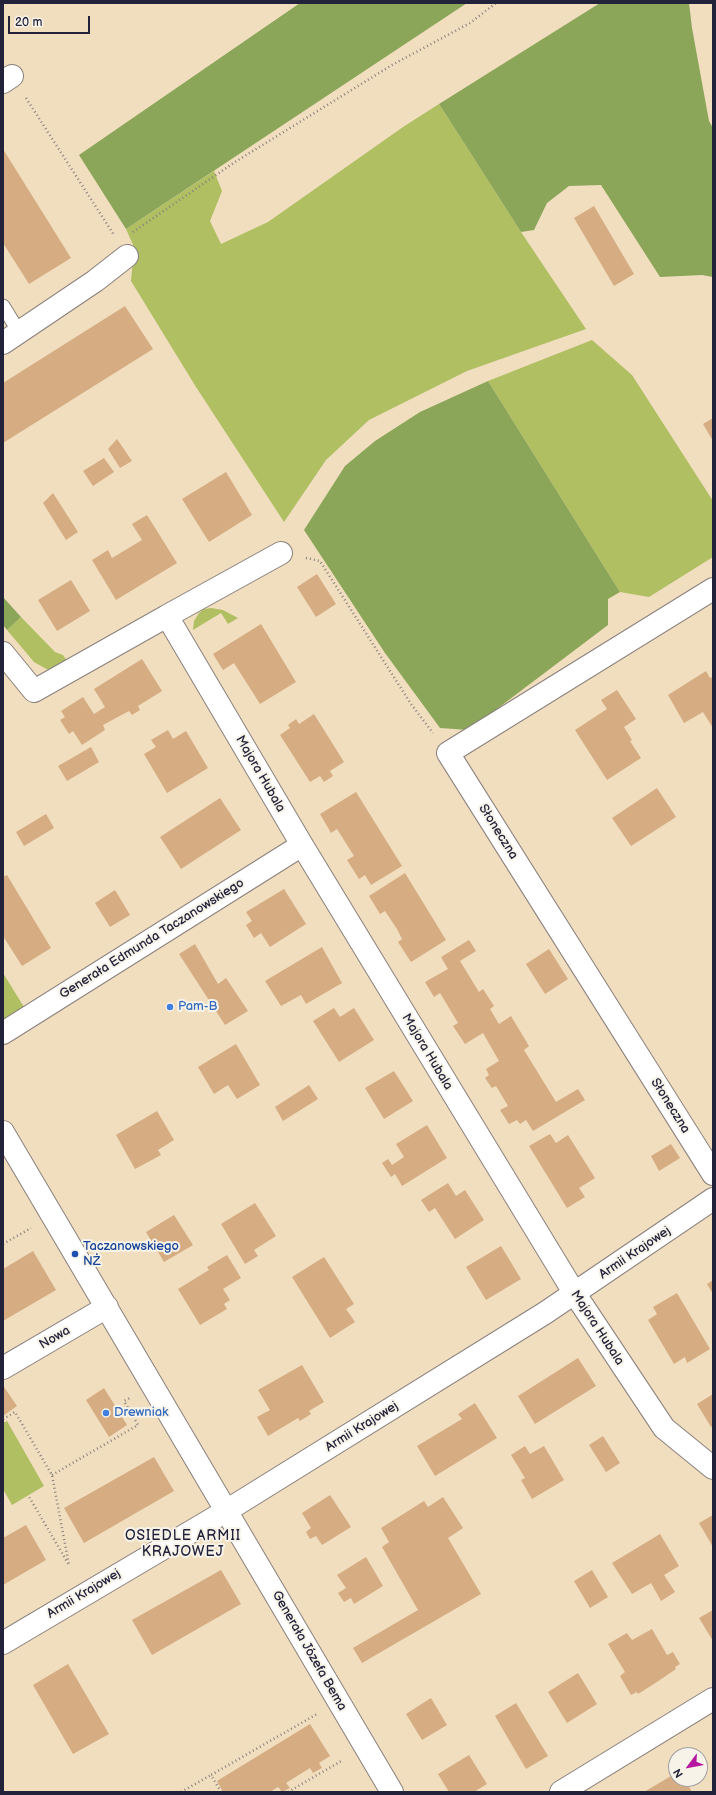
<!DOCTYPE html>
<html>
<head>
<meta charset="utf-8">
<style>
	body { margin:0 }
	#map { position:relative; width:716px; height:1795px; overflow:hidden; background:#f1debf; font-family:"Balsamiq Sans",sans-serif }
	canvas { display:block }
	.frame { position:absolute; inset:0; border:4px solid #22223b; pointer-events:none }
	.north { position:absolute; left:668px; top:1747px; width:40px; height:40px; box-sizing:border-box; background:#f7f3e8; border:1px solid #a29fa3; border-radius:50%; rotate:238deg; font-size:11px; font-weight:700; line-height:16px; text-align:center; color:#22223b }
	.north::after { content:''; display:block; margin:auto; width:14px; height:18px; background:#b5179e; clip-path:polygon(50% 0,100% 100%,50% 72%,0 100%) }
	.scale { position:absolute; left:8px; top:16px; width:82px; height:18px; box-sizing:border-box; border:2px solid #22223b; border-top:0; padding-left:5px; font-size:12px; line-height:14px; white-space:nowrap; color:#22223b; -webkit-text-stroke:3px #f7f3e8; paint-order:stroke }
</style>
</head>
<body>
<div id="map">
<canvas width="716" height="1795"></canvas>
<div class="frame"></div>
<div class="north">N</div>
<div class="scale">20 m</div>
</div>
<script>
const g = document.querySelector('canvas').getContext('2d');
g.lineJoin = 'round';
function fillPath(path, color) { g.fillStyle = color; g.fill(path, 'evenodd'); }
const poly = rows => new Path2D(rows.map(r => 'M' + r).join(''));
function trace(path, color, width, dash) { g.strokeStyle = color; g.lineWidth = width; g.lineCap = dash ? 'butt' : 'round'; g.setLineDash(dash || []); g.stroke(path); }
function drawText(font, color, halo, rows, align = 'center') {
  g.font = font + ' "Balsamiq Sans",sans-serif'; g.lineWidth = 4; g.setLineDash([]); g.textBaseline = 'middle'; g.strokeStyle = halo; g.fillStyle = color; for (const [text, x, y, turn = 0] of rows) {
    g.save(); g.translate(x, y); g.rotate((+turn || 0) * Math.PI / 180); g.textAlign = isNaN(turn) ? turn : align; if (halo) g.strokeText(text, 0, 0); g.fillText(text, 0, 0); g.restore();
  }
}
fillPath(poly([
	[439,104,521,232,586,329,467,371,369,420,326,460,284,522,196,387,131,281,134,247,126,229,214,171,222,191,210,221,221,244,268,222,403,127],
	[592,340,632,375,713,501,713,557,649,597,620,592,488,381],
	[211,608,223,610,238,618,228,624,221,613,193,630,194,621,199,613,204,609],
	[21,617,55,652,63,655,70,665,50,671,34,662,7,630],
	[3,973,24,1007,3,1020],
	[7,1421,44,1486,12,1505,3,1489,3,1423]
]), '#afbf62');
fillPath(poly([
	[300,3,467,3,126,229,79,155],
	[600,3,689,3,692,28,709,121,713,128,713,277,702,275,660,277,601,185,569,186,547,203,534,230,521,232,439,104],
	[488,381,620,592,608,599,608,625,469,730,440,728,385,653,304,530,345,466,375,441,420,412],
	[3,597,21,617,7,630,3,625]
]), '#8ba658');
fillPath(poly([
	[3,149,71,258,29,284,3,243],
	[594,206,634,274,614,286,574,218],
	[125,306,153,349,3,443,3,383],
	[713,418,713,441,703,424],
	[117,439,132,461,120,468,108,449],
	[104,458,114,472,93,486,83,471],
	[226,472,252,515,209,542,182,499],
	[53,493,78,532,66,540,43,503],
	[147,515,177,563,116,600,92,560,108,550,112,558,142,540,132,524],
	[317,574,336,604,316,617,297,587],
	[71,580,90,611,57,631,38,600],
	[261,624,296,682,260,704,234,663,223,670,213,654],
	[142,659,162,691,138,706,140,710,132,715,129,711,103,725,105,730,82,745,73,731,69,734,60,720,65,717,61,711,83,697,94,714,105,707,94,689],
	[706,671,710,678,713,677,713,728,703,712,684,723,668,695],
	[617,690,636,719,624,727,632,740,630,741,641,758,607,780,575,730,607,709,601,700],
	[314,714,344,762,330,771,333,776,324,782,320,776,310,782,280,735,290,728,288,725,296,719,299,724],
	[168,730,173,739,186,731,208,768,167,793,144,754,156,747,151,740],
	[91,747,99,762,67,781,58,766],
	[657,788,676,817,631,846,612,818],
	[356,792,402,866,371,885,365,875,359,879,347,860,354,856,337,829,331,833,320,814],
	[220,798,241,830,181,869,160,837],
	[46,814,54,828,24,846,16,832],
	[405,873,446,940,411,962,398,942,402,939,397,929,385,911,380,914,369,896],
	[7,875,51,948,22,966,3,936,3,877],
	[284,889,306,924,270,947,261,933,254,938,246,925,252,921,246,912],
	[115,890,130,915,110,927,95,903],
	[469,940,476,951,460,961,479,992,483,989,494,1006,490,1009,499,1024,511,1016,529,1046,524,1050,556,1102,578,1089,585,1100,533,1131,526,1120,520,1124,517,1120,509,1124,500,1110,508,1106,496,1086,492,1088,485,1078,489,1075,486,1069,499,1061,483,1033,465,1044,453,1026,458,1023,440,993,434,997,425,982,448,969,441,957],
	[195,944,218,984,226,978,248,1011,225,1025,179,954],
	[322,947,342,983,306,1004,301,995,281,1006,265,981],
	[549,949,568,979,545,994,526,964],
	[334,1008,340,1017,354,1008,374,1040,339,1062,313,1021],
	[236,1044,260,1085,237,1099,228,1085,214,1094,198,1067],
	[394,1071,413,1101,384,1119,365,1088],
	[309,1085,318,1099,283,1121,275,1107],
	[157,1111,174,1140,158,1150,161,1155,135,1169,116,1135],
	[427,1125,447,1158,402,1186,395,1174,391,1177,382,1163,388,1159,392,1165,404,1157,396,1144],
	[550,1134,556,1143,568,1135,595,1178,579,1188,585,1197,567,1208,529,1146],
	[671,1144,680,1158,659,1171,651,1156],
	[448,1183,456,1196,465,1190,484,1220,455,1239,435,1208,429,1212,421,1200],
	[255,1203,276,1236,254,1250,258,1256,245,1264,221,1224],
	[174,1215,193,1245,164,1262,146,1232],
	[501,1246,521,1279,486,1300,466,1267],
	[33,1251,56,1290,3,1321,3,1269],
	[227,1255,241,1278,223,1289,230,1300,224,1304,227,1309,200,1325,178,1289,209,1270,207,1267],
	[324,1257,354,1304,346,1309,355,1322,330,1338,292,1277],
	[713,1280,713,1294,707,1284],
	[677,1293,710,1349,687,1363,685,1357,674,1364,648,1320,657,1314,653,1307],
	[578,1358,596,1386,535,1424,518,1396],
	[302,1365,324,1402,309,1411,311,1414,300,1421,298,1418,268,1436,257,1417,270,1410,258,1390],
	[4,1387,17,1406,3,1416,3,1388],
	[104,1388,127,1425,109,1437,86,1400],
	[713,1394,713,1426,711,1427,697,1404],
	[475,1403,497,1438,435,1476,417,1446,462,1419,458,1414],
	[603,1436,620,1463,606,1472,589,1445],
	[525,1446,530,1454,544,1446,564,1480,532,1499,521,1480,525,1478,511,1455],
	[154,1457,174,1491,84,1543,64,1508],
	[330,1495,351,1527,322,1545,316,1536,310,1539,306,1532,311,1528,302,1513],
	[443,1497,463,1528,448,1538,481,1594,362,1663,353,1648,418,1610,382,1547,389,1542,381,1528,424,1501,428,1507],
	[713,1515,713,1547,699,1523],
	[26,1525,46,1560,3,1585,3,1538],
	[660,1534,679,1566,664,1575,675,1592,661,1601,651,1583,632,1594,612,1563],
	[366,1557,383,1586,354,1604,351,1598,344,1602,338,1593,346,1588,337,1575],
	[221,1570,241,1604,152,1655,132,1620],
	[592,1570,608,1597,590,1608,574,1581],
	[713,1610,713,1641,699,1618],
	[652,1629,667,1655,673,1652,680,1664,675,1667,676,1669,657,1682,638,1694,637,1692,631,1695,620,1676,625,1672,608,1644,627,1633,632,1640],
	[68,1664,109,1734,73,1754,33,1685],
	[578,1673,597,1704,567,1723,548,1692],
	[431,1698,447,1725,422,1740,406,1714],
	[516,1703,548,1756,526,1769,495,1716],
	[310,1724,330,1756,319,1763,322,1768,313,1773,310,1768,286,1783,290,1788,282,1792,278,1787,270,1792,223,1792,217,1781],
	[469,1755,487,1784,474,1792,449,1792,438,1774],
	[676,1773,676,1779,685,1779,692,1792,644,1792]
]), '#d6ac82');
const service = poly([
	[3,306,19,332]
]);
const minor = poly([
	[3,82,12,76],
	[3,343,95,281,127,256],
	[281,553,167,616,302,845,575,1294,664,1428,713,1468],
	[713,589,448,753,713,1174],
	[3,653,34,691,167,616],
	[3,1033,302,845],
	[3,1132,392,1792],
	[3,1368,107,1307],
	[3,1643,226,1511,545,1313,713,1199],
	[561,1792,713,1699]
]);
trace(service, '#8a807d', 15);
trace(minor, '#8a807d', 24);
trace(poly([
	[26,98,114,235],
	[133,232,235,162,392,65,470,23,496,3],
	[306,558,320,561,411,704,433,733],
	[3,1244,31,1228],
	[3,1419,15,1412,52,1475,69,1565,28,1495],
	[52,1475,138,1425,124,1401,130,1398],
	[181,1792,211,1775],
	[221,1792,211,1775,317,1714],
	[288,1792,343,1760]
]), '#8a807d', 2.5, [1, 3]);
trace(service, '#fff', 13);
trace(minor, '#fff', 22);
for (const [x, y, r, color] of [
	[170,1007,4,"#3f7fe0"],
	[75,1254,4,"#1a4fb4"],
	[106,1413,4,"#3f7fe0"]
]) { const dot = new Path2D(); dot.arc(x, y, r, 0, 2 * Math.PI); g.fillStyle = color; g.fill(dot); trace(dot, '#f7f3e8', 1.5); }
drawText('13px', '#22223b', '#f7f3e8', [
	["Majora Hubala",260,774,60],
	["Słoneczna",498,832,58],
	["Generała Edmunda Taczanowskiego",152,939,-32],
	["Majora Hubala",427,1052,59],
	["Słoneczna",670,1106,58],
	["Armii Krajowej",635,1253,-34],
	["Majora Hubala",597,1328,57],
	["Nowa",55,1338,-30],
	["Armii Krajowej",362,1427,-32],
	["Armii Krajowej",84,1594,-31],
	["Generała Józefa Bema",309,1651,60]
]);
drawText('13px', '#366cbe', '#f7f3e8', [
	["Pam-B",178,1007],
	["Drewniak",114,1413]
], 'left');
drawText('13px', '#164399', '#f7f3e8', [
	["Taczanowskiego",83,1247],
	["NŻ",83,1262]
], 'left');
g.letterSpacing = '1px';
drawText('14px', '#22223b', '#f7f3e8', [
	["OSIEDLE ARMII",183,1536],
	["KRAJOWEJ",183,1552]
]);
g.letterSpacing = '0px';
</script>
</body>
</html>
